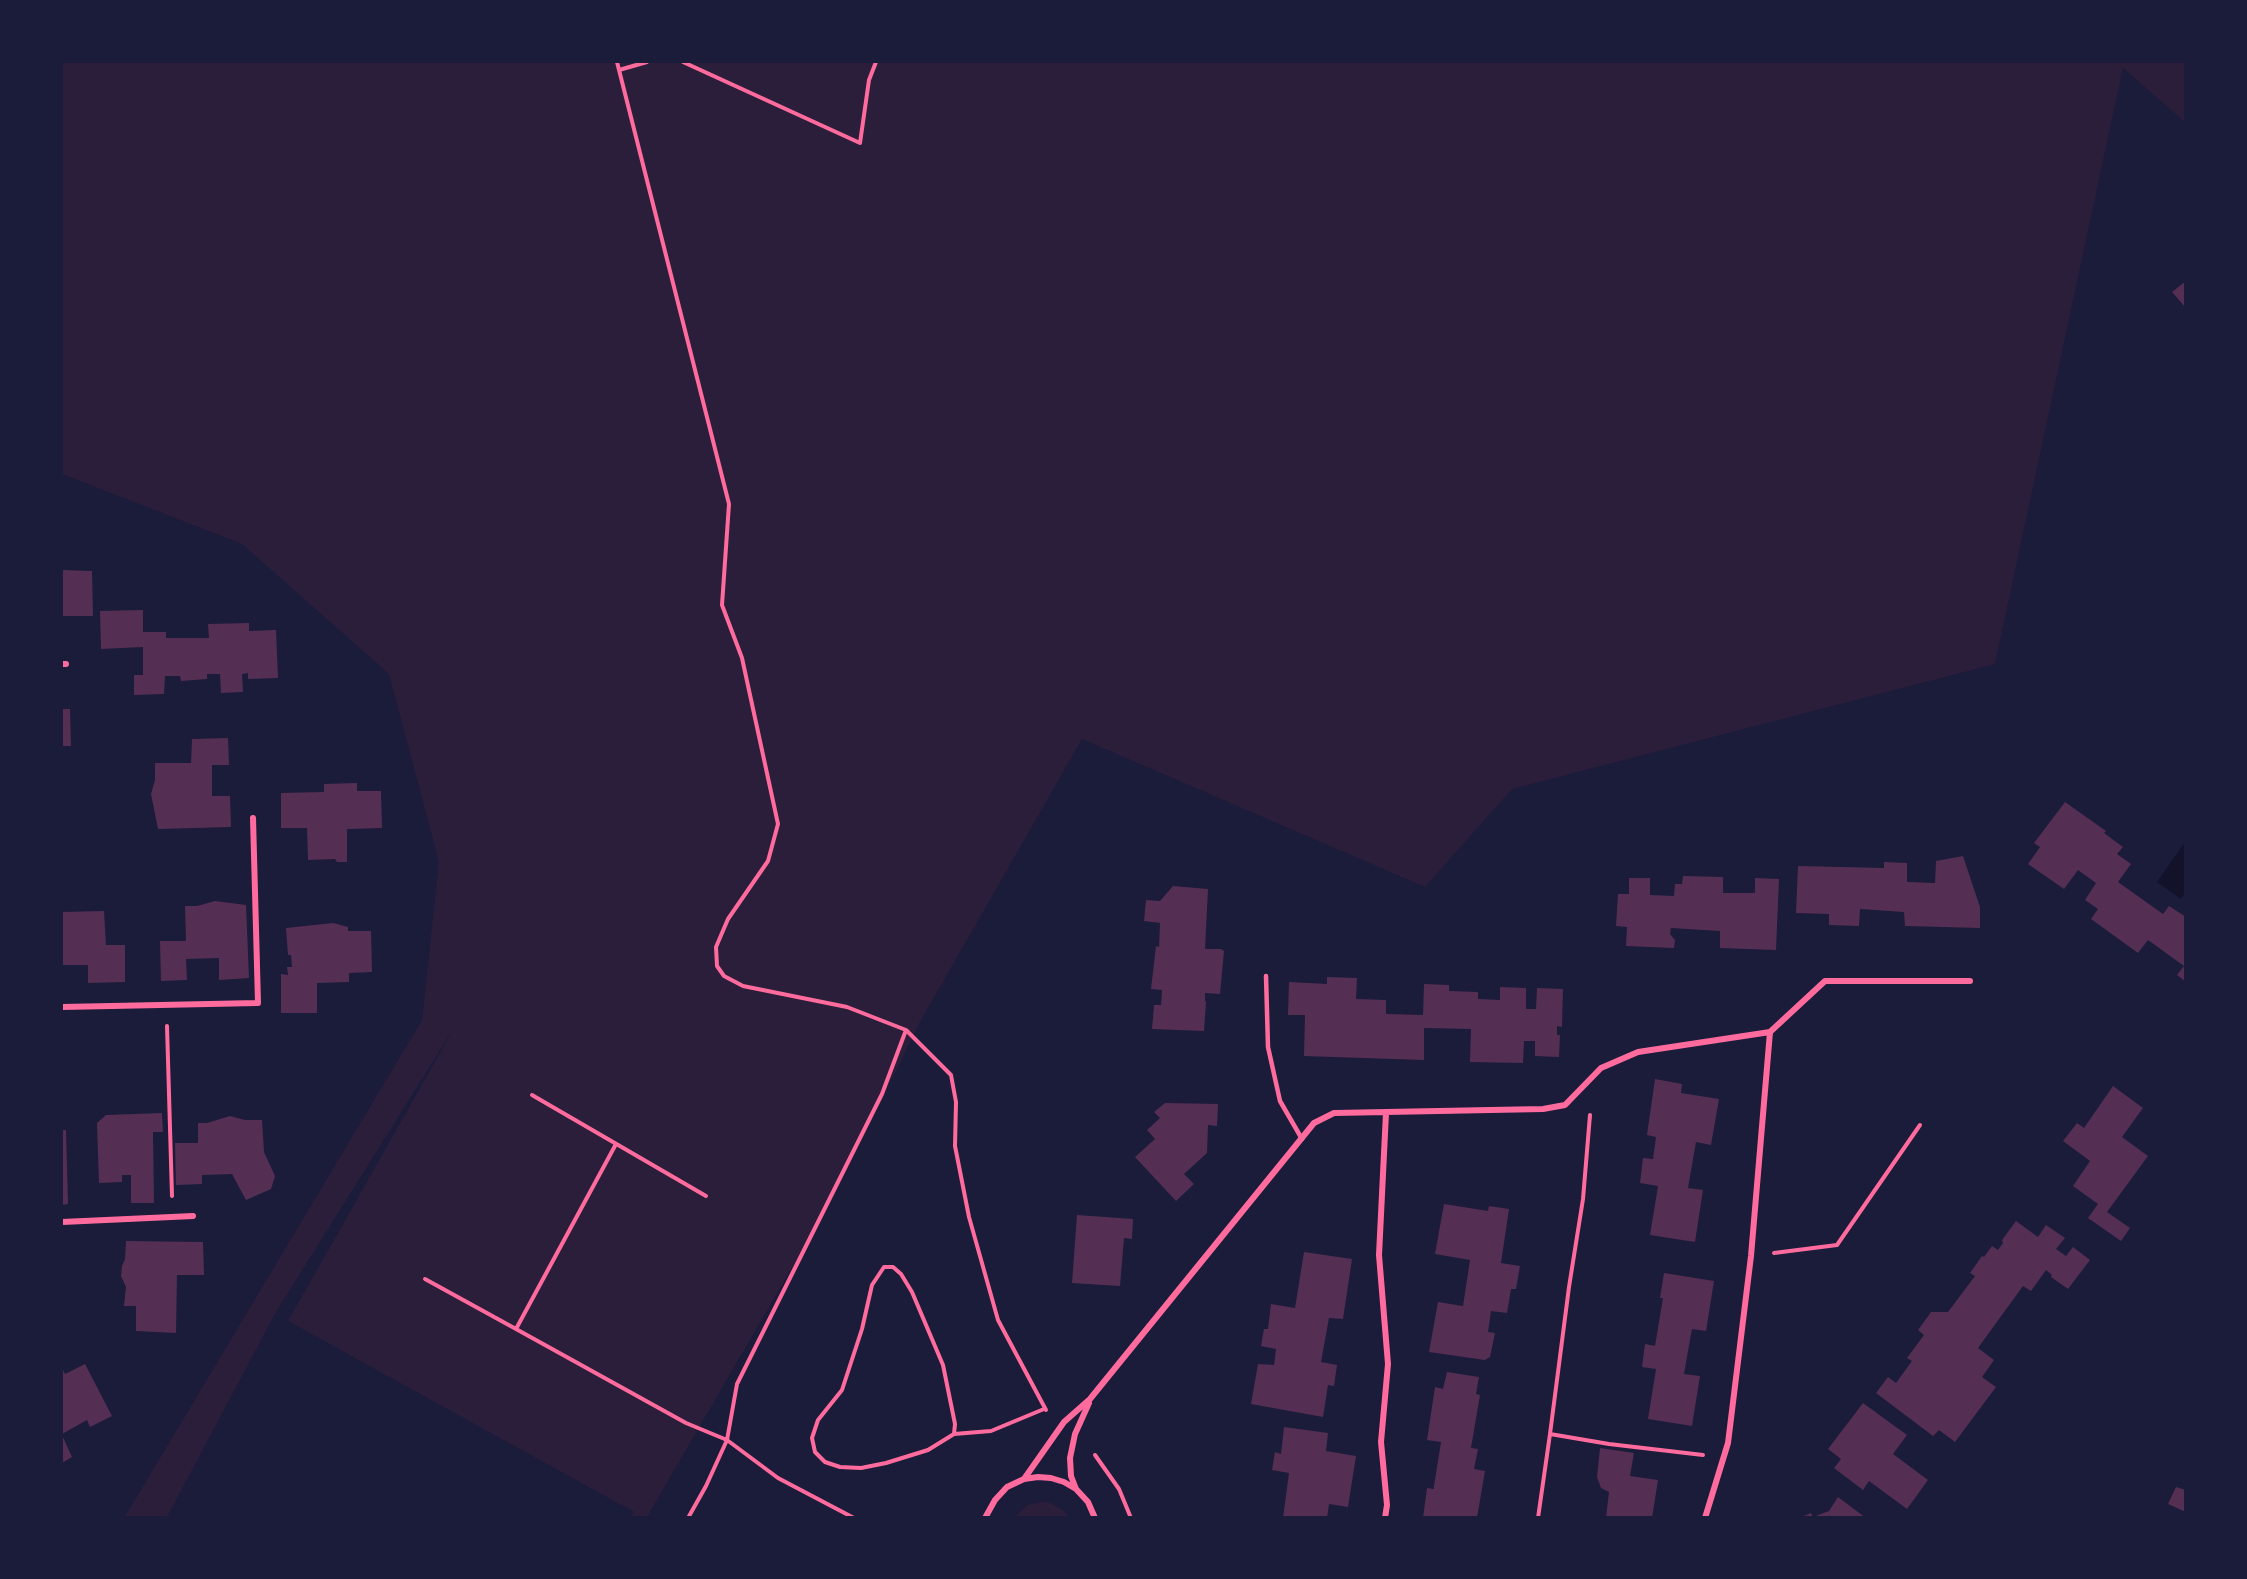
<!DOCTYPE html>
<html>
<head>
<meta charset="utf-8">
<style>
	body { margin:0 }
	#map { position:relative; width:2247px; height:1579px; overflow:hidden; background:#1b1b3a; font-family:Jost,sans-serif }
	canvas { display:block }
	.frame { position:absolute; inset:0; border:63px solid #1b1b3a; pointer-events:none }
</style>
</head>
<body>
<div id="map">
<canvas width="2247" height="1579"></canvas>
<div class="frame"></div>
</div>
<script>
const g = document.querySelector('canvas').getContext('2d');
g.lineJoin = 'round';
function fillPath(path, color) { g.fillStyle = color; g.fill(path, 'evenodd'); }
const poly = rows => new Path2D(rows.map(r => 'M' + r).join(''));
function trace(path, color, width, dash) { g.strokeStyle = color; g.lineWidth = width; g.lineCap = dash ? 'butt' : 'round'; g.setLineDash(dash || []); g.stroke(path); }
fillPath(poly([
	[62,62,2185,62,2186,123,2123,68,1995,664,1512,789,1425,887,1082,739,920,1022,836,1192,647,1517,630,1517,634,1512,288,1321,454,1028,276,1312,167,1517,124,1518,422,1020,439,862,389,674,242,544,62,474],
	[1046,1501,1063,1510,1069,1517,1015,1517,1027,1505]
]), '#2a1e3b');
fillPath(poly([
	[2185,842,2185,892,2181,899,2157,882]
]), '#12122b');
fillPath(poly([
	[2186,281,2186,308,2172,292],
	[62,570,92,571,93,616,62,616],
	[143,610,143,632,166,632,166,638,209,638,208,624,249,623,249,631,276,630,278,678,248,679,248,673,242,674,243,692,221,693,220,674,207,674,207,679,181,681,180,676,165,676,164,694,134,695,134,675,143,675,143,647,101,649,100,611],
	[62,709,70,709,71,746,62,746],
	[228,738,229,765,212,765,212,796,230,796,231,827,158,829,151,794,155,780,155,763,191,763,192,739],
	[357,783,357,791,381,791,382,828,347,829,347,862,337,862,335,859,308,860,307,828,281,828,281,793,324,792,324,784],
	[2065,802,2106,831,2104,833,2123,847,2117,854,2131,864,2118,882,2163,914,2169,906,2186,917,2186,982,2177,975,2184,966,2148,940,2138,953,2091,919,2098,909,2085,900,2096,883,2078,870,2064,889,2028,864,2040,847,2034,843],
	[1963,856,1980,907,1980,928,1905,926,1904,912,1860,909,1859,926,1829,925,1829,914,1796,913,1798,866,1884,868,1884,862,1907,863,1907,882,1935,883,1936,861],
	[1683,876,1723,877,1723,893,1755,893,1755,878,1779,879,1776,950,1720,948,1720,931,1671,928,1670,934,1675,940,1674,948,1626,946,1627,927,1616,926,1618,894,1629,894,1629,878,1650,878,1650,895,1674,896,1675,884,1682,884],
	[1173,886,1208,889,1205,949,1221,949,1224,951,1220,994,1205,993,1205,1001,1206,1002,1204,1031,1152,1029,1154,1005,1161,1005,1162,990,1151,989,1156,946,1159,947,1160,923,1144,921,1146,900,1160,901],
	[215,901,246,905,249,978,219,980,219,958,186,959,187,980,161,981,160,941,186,941,185,906,197,906],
	[104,911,106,945,125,945,125,982,88,983,88,965,62,965,62,912],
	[333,923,348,927,348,931,371,931,372,972,349,973,349,982,317,983,317,1013,281,1013,281,974,288,975,287,967,292,967,291,955,288,955,286,928],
	[1327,977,1357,978,1356,999,1386,1000,1386,1014,1423,1015,1424,984,1449,985,1449,991,1478,992,1478,999,1500,1000,1500,987,1526,988,1526,1009,1536,1009,1537,988,1563,989,1562,1027,1557,1026,1557,1035,1560,1035,1559,1057,1535,1056,1535,1041,1524,1041,1523,1063,1470,1062,1471,1029,1424,1028,1424,1060,1304,1056,1305,1015,1288,1015,1289,982,1327,984],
	[1655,1079,1682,1084,1681,1093,1719,1099,1711,1145,1696,1142,1688,1188,1703,1190,1695,1242,1650,1235,1658,1186,1640,1183,1643,1158,1653,1159,1656,1137,1647,1135],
	[2113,1086,2143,1108,2122,1137,2148,1156,2107,1212,2130,1228,2121,1241,2088,1218,2098,1204,2073,1186,2090,1161,2063,1141,2077,1123,2084,1128],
	[1165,1103,1218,1104,1217,1126,1208,1125,1207,1153,1184,1174,1194,1184,1176,1201,1135,1157,1155,1139,1147,1130,1160,1118,1154,1112],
	[162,1113,163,1132,153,1132,154,1203,131,1203,131,1175,122,1175,122,1182,99,1183,97,1123,106,1115],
	[230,1116,245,1120,262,1120,264,1152,275,1176,271,1189,246,1200,232,1174,202,1175,202,1184,176,1185,175,1143,198,1143,198,1123,207,1123],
	[62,1130,66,1130,68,1204,62,1205],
	[1444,1204,1488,1211,1489,1206,1509,1209,1501,1263,1520,1266,1516,1289,1511,1289,1507,1313,1491,1311,1488,1332,1495,1333,1490,1357,1485,1360,1429,1352,1438,1302,1463,1306,1470,1260,1435,1254],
	[1077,1215,1133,1219,1132,1239,1124,1238,1120,1286,1072,1283],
	[2016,1221,2038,1237,2046,1225,2065,1238,2056,1249,2066,1256,2073,1247,2090,1260,2068,1289,2051,1277,2052,1275,2046,1270,2031,1291,2023,1286,1978,1348,1994,1360,1982,1377,1996,1387,1955,1442,1939,1430,1933,1436,1876,1393,1888,1377,1896,1383,1912,1361,1907,1358,1924,1335,1918,1330,1931,1312,1948,1312,1975,1276,1970,1273,1982,1256,1984,1257,1992,1246,1998,1250,2003,1243,2002,1240],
	[126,1241,203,1242,204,1275,177,1275,176,1333,136,1331,136,1306,124,1306,126,1287,121,1276,122,1266,125,1259],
	[1304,1252,1352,1259,1343,1319,1329,1318,1321,1362,1337,1365,1334,1386,1328,1385,1323,1417,1251,1404,1258,1364,1274,1365,1276,1349,1261,1346,1264,1329,1268,1329,1271,1304,1295,1308],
	[1664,1273,1714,1281,1706,1331,1692,1329,1688,1351,1684,1374,1700,1376,1692,1426,1648,1419,1656,1369,1642,1367,1645,1344,1655,1346,1663,1298,1660,1298],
	[85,1364,112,1416,90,1427,87,1420,62,1434,62,1368,65,1374],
	[1447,1372,1479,1377,1476,1394,1480,1395,1471,1448,1478,1449,1474,1469,1485,1471,1477,1518,1423,1518,1427,1488,1434,1489,1434,1486,1441,1442,1427,1440,1435,1387,1443,1389],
	[1863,1403,1907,1435,1893,1454,1928,1480,1907,1509,1869,1481,1863,1490,1834,1468,1841,1459,1828,1449],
	[1284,1427,1328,1433,1326,1451,1356,1456,1348,1507,1329,1504,1327,1518,1283,1518,1289,1473,1272,1470,1275,1452,1281,1454],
	[62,1435,72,1457,62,1463],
	[1600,1448,1634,1453,1630,1476,1658,1480,1652,1518,1606,1518,1609,1492,1601,1488,1597,1477],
	[2176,1487,2186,1490,2186,1512,2168,1504],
	[1838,1497,1866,1518,1799,1518,1811,1513,1813,1517,1829,1511]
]), '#542f53');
trace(poly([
	[617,62,729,504,722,605,742,658,778,824,768,861,728,919,716,947,717,966,724,976,743,986,847,1007,906,1030,951,1075,956,1102,955,1146,969,1217,998,1320,1046,1410],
	[683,62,860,143,869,80,876,62],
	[619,70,647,62],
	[167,1026,172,1196],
	[532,1095,706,1196],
	[1590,1115,1583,1199,1569,1287,1550,1434,1609,1444,1703,1455],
	[616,1144,516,1329,686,1423,727,1440,778,1478,854,1518],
	[1774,1253,1837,1245,1920,1125],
	[425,1279,516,1329],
	[954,1434,955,1424,943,1365,912,1292,901,1274,893,1267,884,1267,872,1285,862,1329,842,1390,818,1420,812,1438,815,1452,825,1462,840,1467,861,1468,886,1463,928,1450,954,1434,991,1431,1044,1409],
	[1095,1455,1119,1489,1131,1518],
	[688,1518,706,1486,727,1440,737,1384,882,1094,906,1030],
	[1538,1518,1550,1434]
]), '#ff6b9d', 4);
trace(poly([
	[1266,976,1268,1047,1280,1101,1302,1139]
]), '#ff6b9d', 4.5);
trace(poly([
	[62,664,66,664],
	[62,1007,258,1003,253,818],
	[62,1222,193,1216],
	[1024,1479,1064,1422,1090,1399,1314,1123,1334,1113,1543,1109,1565,1105,1601,1068,1638,1052,1770,1032,1825,981,1970,981],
	[1076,1489,1071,1476,1070,1458,1075,1434,1089,1403],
	[985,1518,995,1500,1007,1487,1024,1479,1038,1477,1051,1478,1064,1482,1076,1489,1088,1502,1095,1518],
	[1385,1518,1387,1505,1381,1442,1388,1364,1379,1255,1386,1113],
	[1705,1518,1728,1443,1751,1256,1770,1032]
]), '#ff6b9d', 6);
</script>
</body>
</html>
